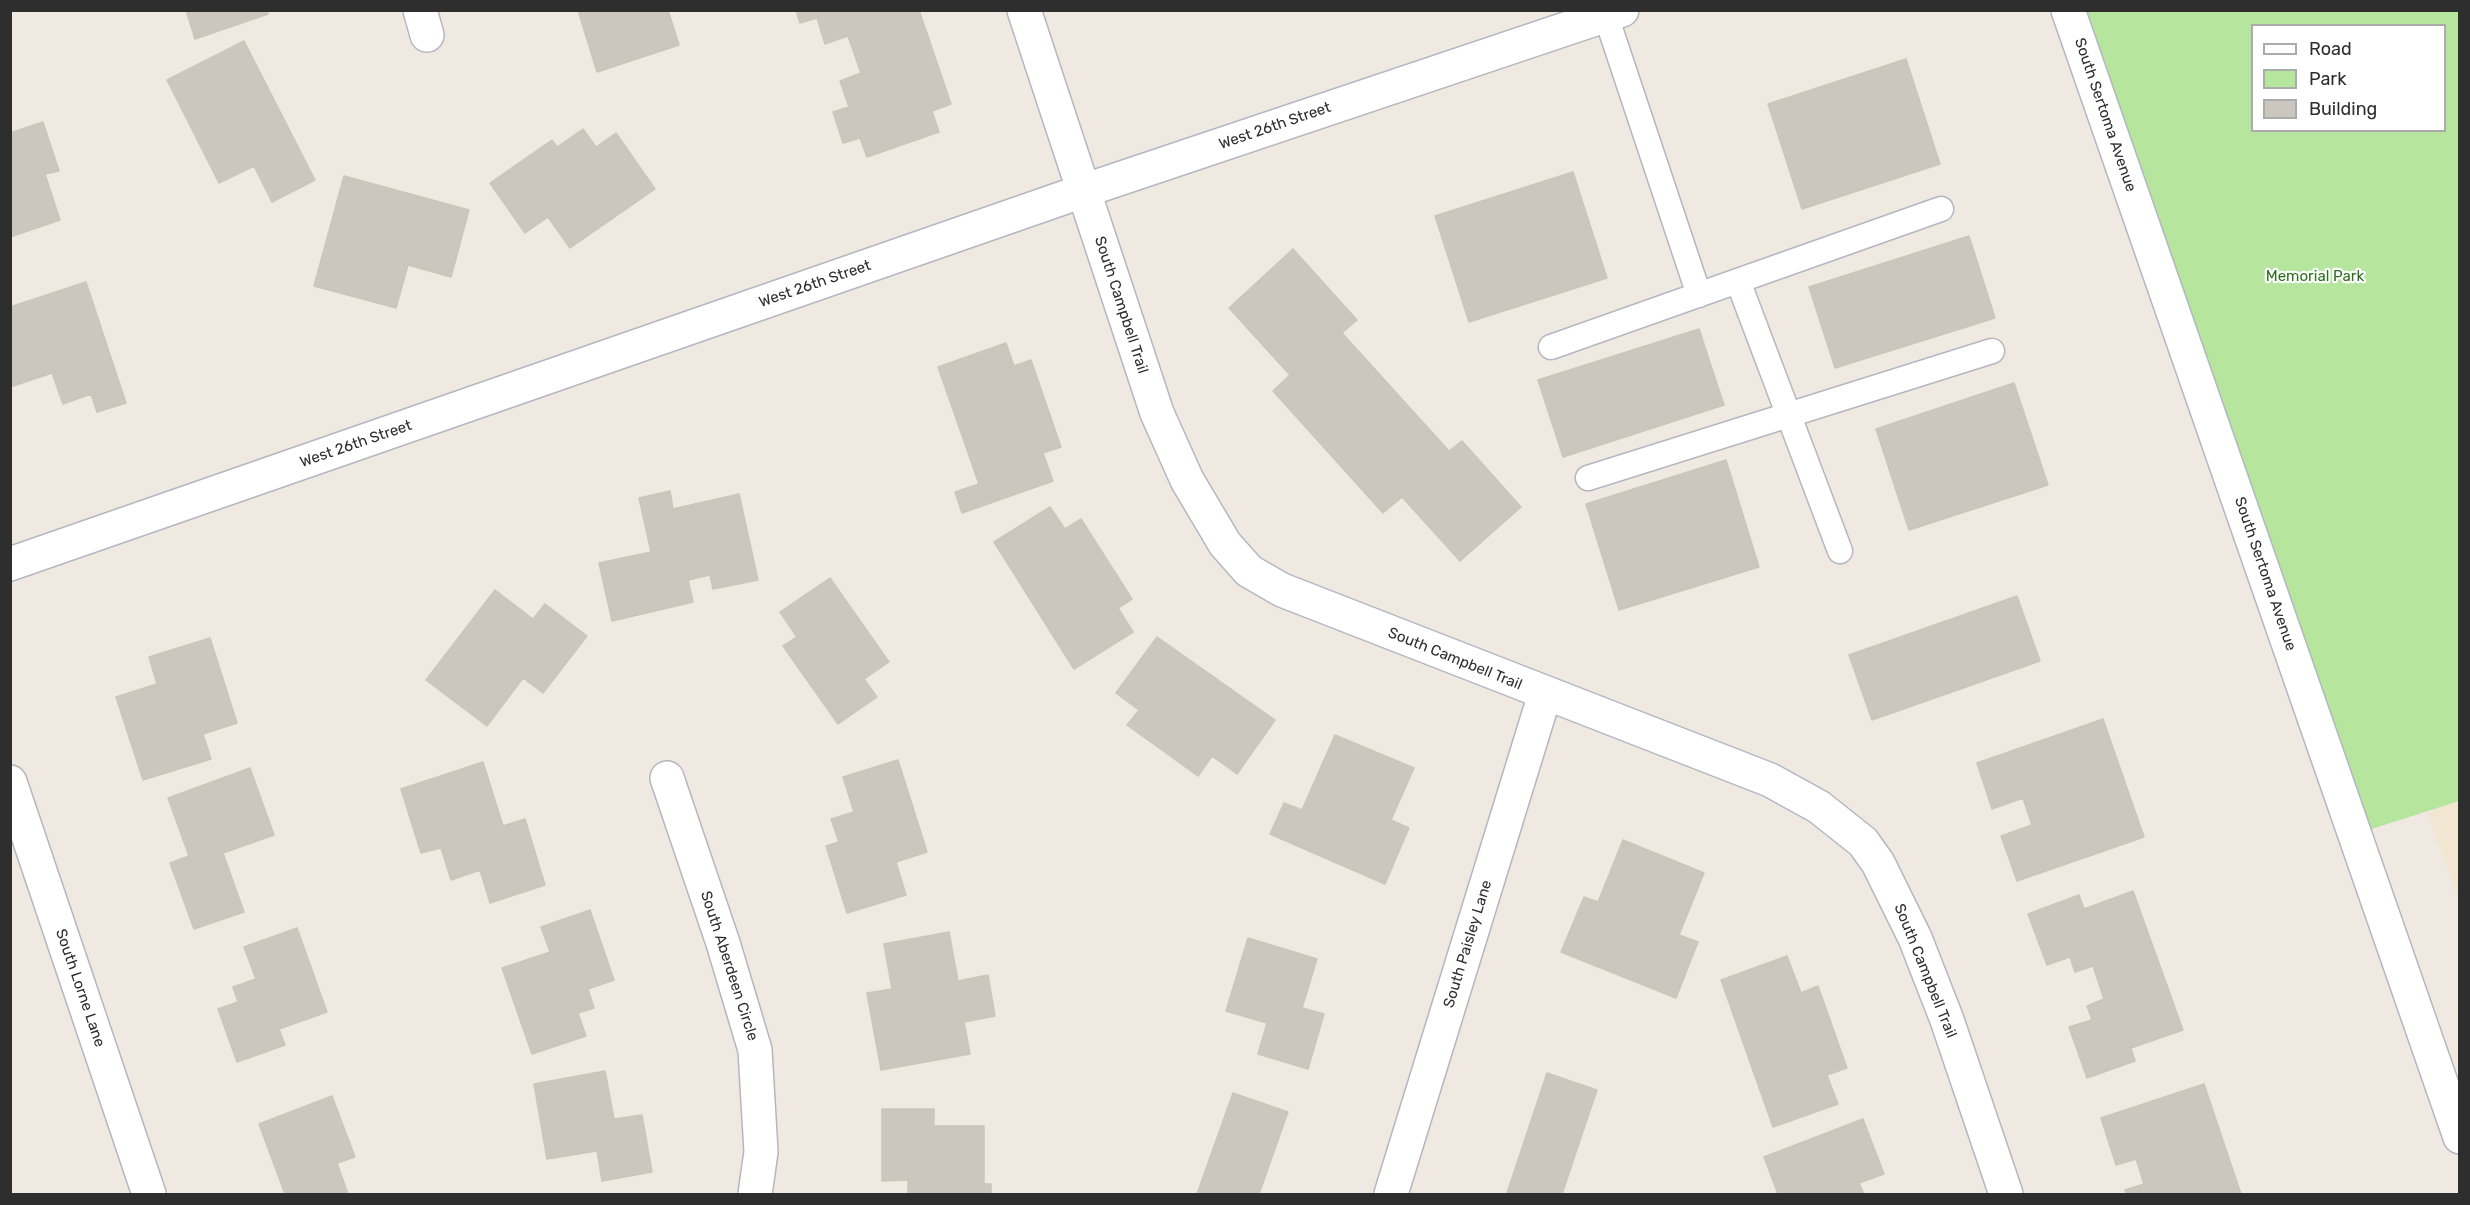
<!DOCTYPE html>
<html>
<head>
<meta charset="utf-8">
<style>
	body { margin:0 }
	#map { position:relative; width:2470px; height:1205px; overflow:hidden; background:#efe9e1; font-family:Rubik,sans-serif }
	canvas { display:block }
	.frame { position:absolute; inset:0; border:12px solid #2e2e2e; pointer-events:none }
	.legend { position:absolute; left:2251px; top:24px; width:195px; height:108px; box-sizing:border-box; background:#fff; border:2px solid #ababab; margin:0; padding:8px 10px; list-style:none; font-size:18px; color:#2e2e2e }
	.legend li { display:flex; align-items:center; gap:12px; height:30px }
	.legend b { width:30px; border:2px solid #ababab }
</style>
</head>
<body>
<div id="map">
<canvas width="2470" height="1205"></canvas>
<div class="frame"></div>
<ul class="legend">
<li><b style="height:8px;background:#fff"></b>Road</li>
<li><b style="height:16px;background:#b6e59e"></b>Park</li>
<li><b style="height:16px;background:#cbc7bf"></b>Building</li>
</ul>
</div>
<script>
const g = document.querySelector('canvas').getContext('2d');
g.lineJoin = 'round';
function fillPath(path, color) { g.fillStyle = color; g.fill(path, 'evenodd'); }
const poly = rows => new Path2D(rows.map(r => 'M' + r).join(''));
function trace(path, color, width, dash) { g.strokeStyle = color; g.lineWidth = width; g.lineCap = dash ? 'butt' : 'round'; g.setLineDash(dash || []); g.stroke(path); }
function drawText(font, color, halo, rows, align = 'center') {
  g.font = font + ' Rubik,sans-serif'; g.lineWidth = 4.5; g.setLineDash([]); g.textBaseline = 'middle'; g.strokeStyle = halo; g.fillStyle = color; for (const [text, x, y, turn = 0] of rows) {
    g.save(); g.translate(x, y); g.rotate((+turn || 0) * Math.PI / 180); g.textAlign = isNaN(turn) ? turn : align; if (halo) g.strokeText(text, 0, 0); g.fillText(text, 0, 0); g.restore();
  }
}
fillPath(poly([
	[2459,801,2460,801,2459,900,2427,812]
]), '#f0e6d1');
fillPath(poly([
	[2068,11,2459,11,2459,801,2356,834],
	[2252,26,2444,26,2444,130,2252,130]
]), '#b6e59e');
const building = poly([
	[186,10,267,10,268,14,195,39,186,10],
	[578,10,668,10,679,45,597,72,578,10],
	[796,10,919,10,951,104,932,111,939,132,867,157,860,138,843,143,833,112,849,107,840,81,861,73,848,36,825,44,817,18,800,23,796,10],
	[244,41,315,180,272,202,254,166,219,183,167,80,244,41],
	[1906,59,1940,164,1802,209,1768,104,1906,59],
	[43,122,59,171,45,174,60,220,10,237,10,133,43,122],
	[583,129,596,147,616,133,655,189,570,248,548,217,525,233,490,183,552,140,557,147,583,129],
	[1573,172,1607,278,1469,322,1435,216,1573,172],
	[344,176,469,210,451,277,408,265,396,308,314,286,344,176],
	[1969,236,1995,318,1835,368,1809,287,1969,236],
	[1293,249,1357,320,1342,333,1449,451,1462,441,1521,507,1460,561,1402,497,1383,513,1273,391,1290,375,1229,308,1293,249],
	[86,282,126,403,97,412,91,394,63,404,52,373,10,387,10,307,86,282],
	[1699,329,1724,405,1563,457,1538,380,1699,329],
	[1006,343,1014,366,1031,360,1061,447,1043,453,1053,481,962,513,955,492,979,484,938,367,1006,343],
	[2014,383,2048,485,1909,530,1876,429,2014,383],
	[1726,460,1759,567,1619,610,1586,504,1726,460],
	[670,491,673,509,739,494,758,580,713,589,710,575,688,580,693,602,612,621,599,563,651,552,639,498,670,491],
	[1050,507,1065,529,1081,519,1132,599,1118,608,1133,632,1074,669,994,542,1050,507],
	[830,578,889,662,864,679,877,697,838,724,783,646,797,637,780,612,830,578],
	[495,590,533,619,545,604,587,636,543,693,523,678,487,726,426,680,495,590],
	[2017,596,2040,661,1872,720,1849,655,2017,596],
	[1157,637,1275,720,1237,774,1212,756,1198,776,1127,725,1139,710,1116,693,1157,637],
	[210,638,237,723,203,734,211,759,143,780,116,697,157,684,149,657,210,638],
	[2103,719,2144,837,2017,881,2001,836,2032,825,2023,798,1992,809,1977,763,2103,719],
	[1335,735,1414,768,1391,820,1409,828,1385,884,1270,834,1284,803,1302,810,1335,735],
	[898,760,927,852,896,862,906,895,847,913,826,846,839,842,831,819,854,812,843,777,898,760],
	[483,762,503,826,525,819,545,885,490,903,480,870,451,880,441,848,421,853,401,789,483,762],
	[250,768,274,835,223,853,244,912,194,929,170,863,189,856,168,798,250,768],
	[1623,840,1704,873,1679,935,1698,942,1676,998,1561,952,1584,897,1598,902,1623,840],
	[2133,891,2183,1030,2131,1048,2135,1061,2087,1078,2069,1027,2092,1020,2087,1006,2104,999,2093,966,2075,972,2070,957,2047,965,2028,914,2079,895,2084,909,2133,891],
	[590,910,614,980,588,989,594,1008,578,1013,586,1036,532,1054,502,968,550,952,541,927,590,910],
	[297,928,327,1012,279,1029,285,1045,237,1062,218,1009,238,1002,233,987,256,979,244,947,297,928],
	[949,932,958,981,988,975,995,1016,964,1022,970,1054,881,1070,867,993,892,989,884,944,949,932],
	[1248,938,1317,959,1302,1008,1324,1014,1308,1069,1258,1054,1267,1023,1226,1011,1248,938],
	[1787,956,1801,993,1818,986,1847,1068,1827,1075,1838,1104,1773,1127,1721,980,1787,956],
	[605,1071,614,1119,642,1115,652,1172,602,1181,597,1151,547,1159,534,1084,605,1071],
	[1547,1073,1597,1090,1562,1194,1511,1194,1507,1193,1547,1073],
	[2204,1084,2241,1194,2126,1194,2125,1190,2144,1184,2136,1159,2116,1165,2101,1118,2204,1084],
	[1233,1093,1288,1112,1259,1194,1197,1194,1233,1093],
	[332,1096,355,1157,337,1163,348,1194,285,1194,259,1124,332,1096],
	[882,1109,934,1109,934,1126,984,1126,984,1184,991,1184,991,1194,908,1194,908,1180,882,1181,882,1109],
	[1863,1119,1884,1174,1859,1183,1864,1194,1778,1194,1764,1157,1863,1119]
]);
fillPath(building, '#cbc7bf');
trace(building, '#cbc5ba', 1.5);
const lane = poly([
	[1606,16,1699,295],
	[1738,281,1840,551],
	[1551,347,1941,209],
	[1588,478,1992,351]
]);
const street = poly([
	[420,10,427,35],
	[1024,10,1157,413,1187,480,1225,544,1249,571,1282,590,1770,780,1819,807,1863,842,1878,863,1915,938,1947,1020,2006,1194],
	[667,778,723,943,755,1050,761,1152,755,1194],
	[10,782,149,1194],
	[1391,1194,1545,694]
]);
const secondary = poly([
	[2068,10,2460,1137],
	[10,564,1083,191,1622,10]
]);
trace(lane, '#b4b7c1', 27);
trace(street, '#b4b7c1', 36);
trace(secondary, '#b4b7c1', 36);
trace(lane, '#fff', 24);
trace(street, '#fff', 33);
trace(secondary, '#fff', 33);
drawText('15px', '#2e2e2e', '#fff', [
	["South Sertoma Avenue",2105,115,71],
	["West 26th Street",1275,126,-19],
	["West 26th Street",815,284,-19],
	["South Campbell Trail",1121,305,72],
	["West 26th Street",356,444,-19],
	["South Sertoma Avenue",2265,574,71],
	["South Campbell Trail",1455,659,22],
	["South Paisley Lane",1468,944,-73],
	["South Aberdeen Circle",729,966,72],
	["South Campbell Trail",1925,971,68],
	["South Lorne Lane",80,988,71]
]);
drawText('15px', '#2c6e1b', '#fff', [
	["Memorial Park",2315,277]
]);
</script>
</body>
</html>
